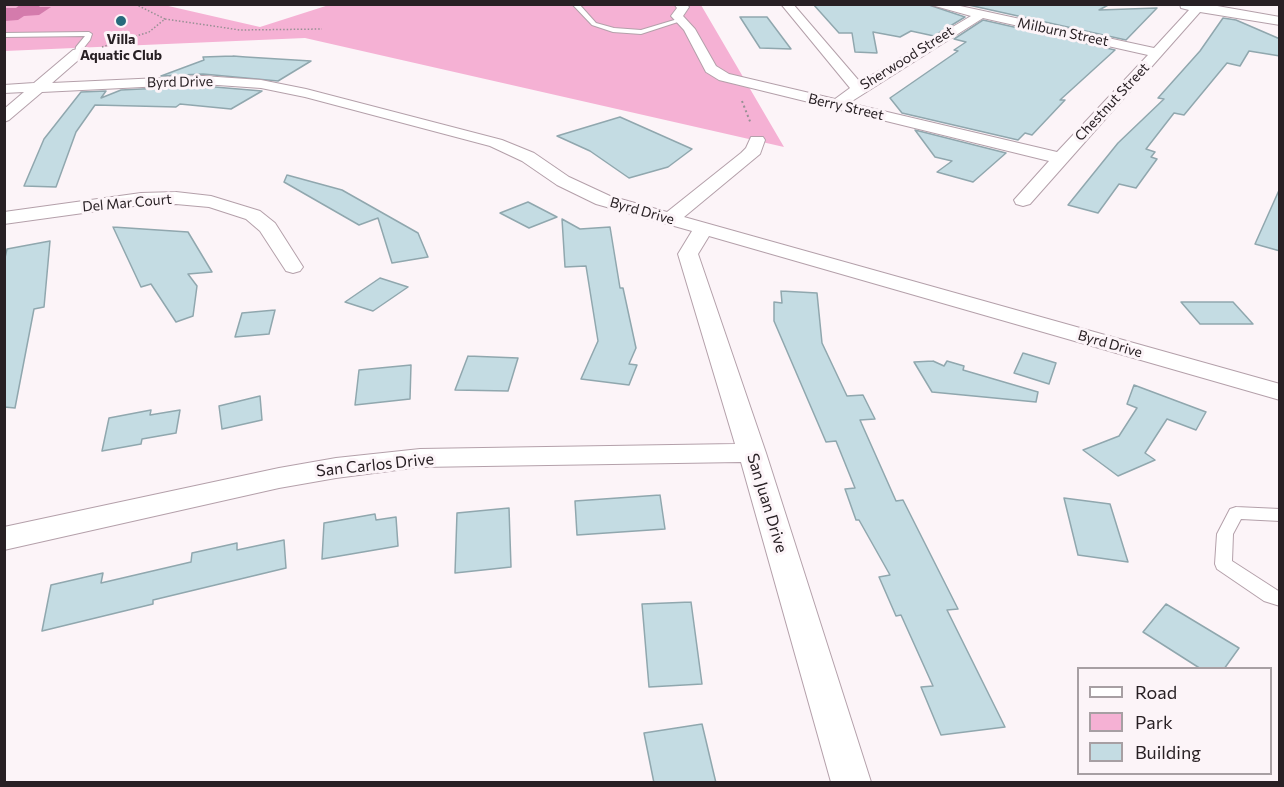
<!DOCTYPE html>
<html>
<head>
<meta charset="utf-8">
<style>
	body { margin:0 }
	#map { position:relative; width:1284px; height:787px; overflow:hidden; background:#fcf4f8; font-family:Commissioner,sans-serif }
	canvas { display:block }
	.frame { position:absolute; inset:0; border:6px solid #282024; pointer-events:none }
	.legend { position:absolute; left:1077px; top:667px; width:195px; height:108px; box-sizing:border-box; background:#fcf4f8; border:2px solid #a79fa3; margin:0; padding:8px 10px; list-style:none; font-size:18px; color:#282024 }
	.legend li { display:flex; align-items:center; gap:12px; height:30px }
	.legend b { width:30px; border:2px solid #a79fa3 }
</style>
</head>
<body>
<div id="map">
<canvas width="1284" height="787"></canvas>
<div class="frame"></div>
<ul class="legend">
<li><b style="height:8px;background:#fff"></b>Road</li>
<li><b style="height:16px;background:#f5b1d4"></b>Park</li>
<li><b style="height:16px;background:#c4dce3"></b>Building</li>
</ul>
</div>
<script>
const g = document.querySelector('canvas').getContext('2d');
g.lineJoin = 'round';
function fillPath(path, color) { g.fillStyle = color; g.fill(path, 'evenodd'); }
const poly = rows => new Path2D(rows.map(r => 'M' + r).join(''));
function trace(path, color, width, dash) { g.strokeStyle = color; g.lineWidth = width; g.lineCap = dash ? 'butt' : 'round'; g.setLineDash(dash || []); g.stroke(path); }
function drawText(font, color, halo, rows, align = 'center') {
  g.font = font + ' Commissioner,sans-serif'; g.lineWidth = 6; g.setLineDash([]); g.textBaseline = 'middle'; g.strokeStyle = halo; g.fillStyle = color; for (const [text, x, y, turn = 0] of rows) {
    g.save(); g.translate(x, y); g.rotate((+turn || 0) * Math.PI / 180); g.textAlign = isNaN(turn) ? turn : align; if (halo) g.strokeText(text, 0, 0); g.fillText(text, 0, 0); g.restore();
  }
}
fillPath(poly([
	[332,4,701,5,784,147,305,38,5,51,4,5,164,5,260,27]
]), '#f5b1d4');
fillPath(poly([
	[21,4,41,5,39,7,51,7,39,15,24,16,18,20,5,21,5,8,16,8]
]), '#d47bac');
const building = poly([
	[813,4,926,4,965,17,934,36,911,31,900,37,873,32,877,53,855,52,852,33,839,33,813,4],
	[964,4,1110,4,1099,10,1157,8,1126,40,964,4],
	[740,17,767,17,791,49,760,48,740,17],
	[1223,18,1236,20,1280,39,1280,56,1249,51,1240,66,1227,63,1184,115,1174,113,1146,149,1155,152,1151,157,1157,159,1136,188,1119,184,1098,213,1068,205,1118,143,1164,99,1158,98,1200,51,1223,18],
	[983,20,1115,50,1060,100,1065,100,1032,135,1025,133,1018,140,902,113,890,98,958,51,954,50,966,42,954,39,983,20],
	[233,56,246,57,311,61,278,81,203,74,161,76,204,60,203,57,233,56],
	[203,86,262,91,231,109,180,104,176,107,95,105,76,132,56,187,24,186,44,139,81,92,106,91,101,98,121,90,203,86],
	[620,117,692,149,668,167,629,178,590,151,557,136,620,117],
	[915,130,1006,153,973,182,937,172,952,161,935,157,915,130],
	[287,175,342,190,418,233,428,257,392,263,378,218,359,225,284,182,287,175],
	[1280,188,1280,251,1255,244,1280,188],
	[528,202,557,217,529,228,500,213,528,202],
	[562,219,580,229,610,227,620,288,623,288,636,348,629,364,637,365,629,385,581,379,598,341,586,266,565,267,562,219],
	[113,227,188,232,212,272,188,274,197,286,193,316,176,322,151,284,141,287,113,227],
	[50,241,44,307,34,309,15,408,4,407,4,262,7,249,50,241],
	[380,278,408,287,373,311,345,302,380,278],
	[781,291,817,293,822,343,847,396,863,395,875,419,860,420,896,501,903,500,958,609,947,610,1005,727,941,735,921,687,933,686,901,615,896,616,879,577,890,575,859,520,856,520,845,489,855,488,836,441,826,442,774,321,774,302,782,303,781,291],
	[1181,302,1233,302,1253,324,1200,324,1181,302],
	[275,310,269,334,235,337,242,313,275,310],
	[1023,353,1056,363,1049,384,1014,373,1023,353],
	[468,356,518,358,508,391,455,390,468,356],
	[933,361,944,366,947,361,964,366,963,370,1038,392,1036,402,932,392,914,362,933,361],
	[411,365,410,399,355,405,359,370,411,365],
	[1134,385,1206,412,1196,430,1167,419,1145,453,1155,460,1118,476,1083,450,1119,436,1137,408,1127,404,1134,385],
	[260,396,262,420,222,429,219,406,260,396],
	[151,410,150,415,180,410,176,433,142,439,141,444,102,451,109,418,151,410],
	[660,495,665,529,577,535,575,501,660,495],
	[1064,498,1110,504,1128,562,1078,555,1064,498],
	[509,508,511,567,455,573,457,513,509,508],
	[375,514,376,520,396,517,398,546,322,559,324,523,375,514],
	[284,540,286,568,153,600,153,604,42,631,51,585,103,573,101,583,191,562,192,553,237,543,237,550,284,540],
	[691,602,702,684,649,687,642,604,691,602],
	[1166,604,1239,648,1224,669,1201,669,1143,632,1166,604],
	[702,724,716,783,654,783,644,733,702,724]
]);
fillPath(building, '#c4dce3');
trace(building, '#90a7ae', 1.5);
const lane = poly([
	[572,4,579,4,596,23,614,28,641,30,681,18,684,20,641,34,613,32,592,25,572,4],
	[4,33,89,32,92,34,90,40,78,55,75,53,76,47,85,36,4,37,4,33],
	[1236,507,1280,509,1280,521,1241,519,1233,534,1232,561,1280,592,1280,606,1264,601,1217,569,1215,564,1217,534,1230,509,1236,507]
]);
const street = poly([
	[674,4,687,5,689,7,683,16,695,29,716,66,729,74,835,99,850,88,781,4,793,4,860,82,971,16,928,4,951,4,1154,48,1189,10,1181,8,1180,4,1206,4,1280,17,1280,25,1200,12,1030,204,1023,206,1016,204,1014,200,1049,161,719,80,706,72,684,30,671,16,677,8,674,4],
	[983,18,1148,55,1057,152,849,103,983,18],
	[78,49,85,53,83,56,52,83,203,76,261,80,306,89,502,140,534,153,569,177,610,196,667,212,741,153,746,148,751,137,763,137,765,140,760,154,684,217,1280,384,1280,400,709,236,698,254,766,453,871,782,831,782,741,462,420,467,336,478,279,488,4,550,4,527,279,468,336,458,420,449,735,444,678,254,692,231,596,204,557,185,522,161,490,146,305,97,261,88,203,84,42,92,9,120,4,122,4,109,24,92,4,93,4,85,34,83,73,50,78,49],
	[176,192,211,196,260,211,275,223,303,267,300,271,293,273,286,271,260,231,246,219,209,207,176,204,141,205,4,224,4,212,141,193,176,192]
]);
trace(lane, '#b4a0aa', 2);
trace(street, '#b4a0aa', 2);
trace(poly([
	[165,19,240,30,322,29],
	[102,47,149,32,165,19,135,4]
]), '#989094', 1.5, [1.5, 2]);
trace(poly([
	[742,101,751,124]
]), '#989094', 2, [2, 3]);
fillPath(lane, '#fff');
fillPath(street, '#fff');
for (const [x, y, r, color] of [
	[121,21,6,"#276a7c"]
]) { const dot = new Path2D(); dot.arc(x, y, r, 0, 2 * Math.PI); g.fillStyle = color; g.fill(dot); trace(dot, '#fcf4f8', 2); }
drawText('14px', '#282024', '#fcf4f8', [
	["Milburn Street",1063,32,12],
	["Sherwood Street",907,58,-32],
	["Byrd Drive",180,82,-1],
	["Chestnut Street",1112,102,-47],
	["Berry Street",846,107,13],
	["Del Mar Court",127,203,-5],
	["Byrd Drive",642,211,16],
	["Byrd Drive",1110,344,16]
]);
drawText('bold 14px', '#282024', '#fcf4f8', [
	["Villa",121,39],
	["Aquatic Club",121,55]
]);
drawText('16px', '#282024', '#fcf4f8', [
	["San Carlos Drive",375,465,-6],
	["San Juan Drive",767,503,73]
]);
</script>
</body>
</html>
